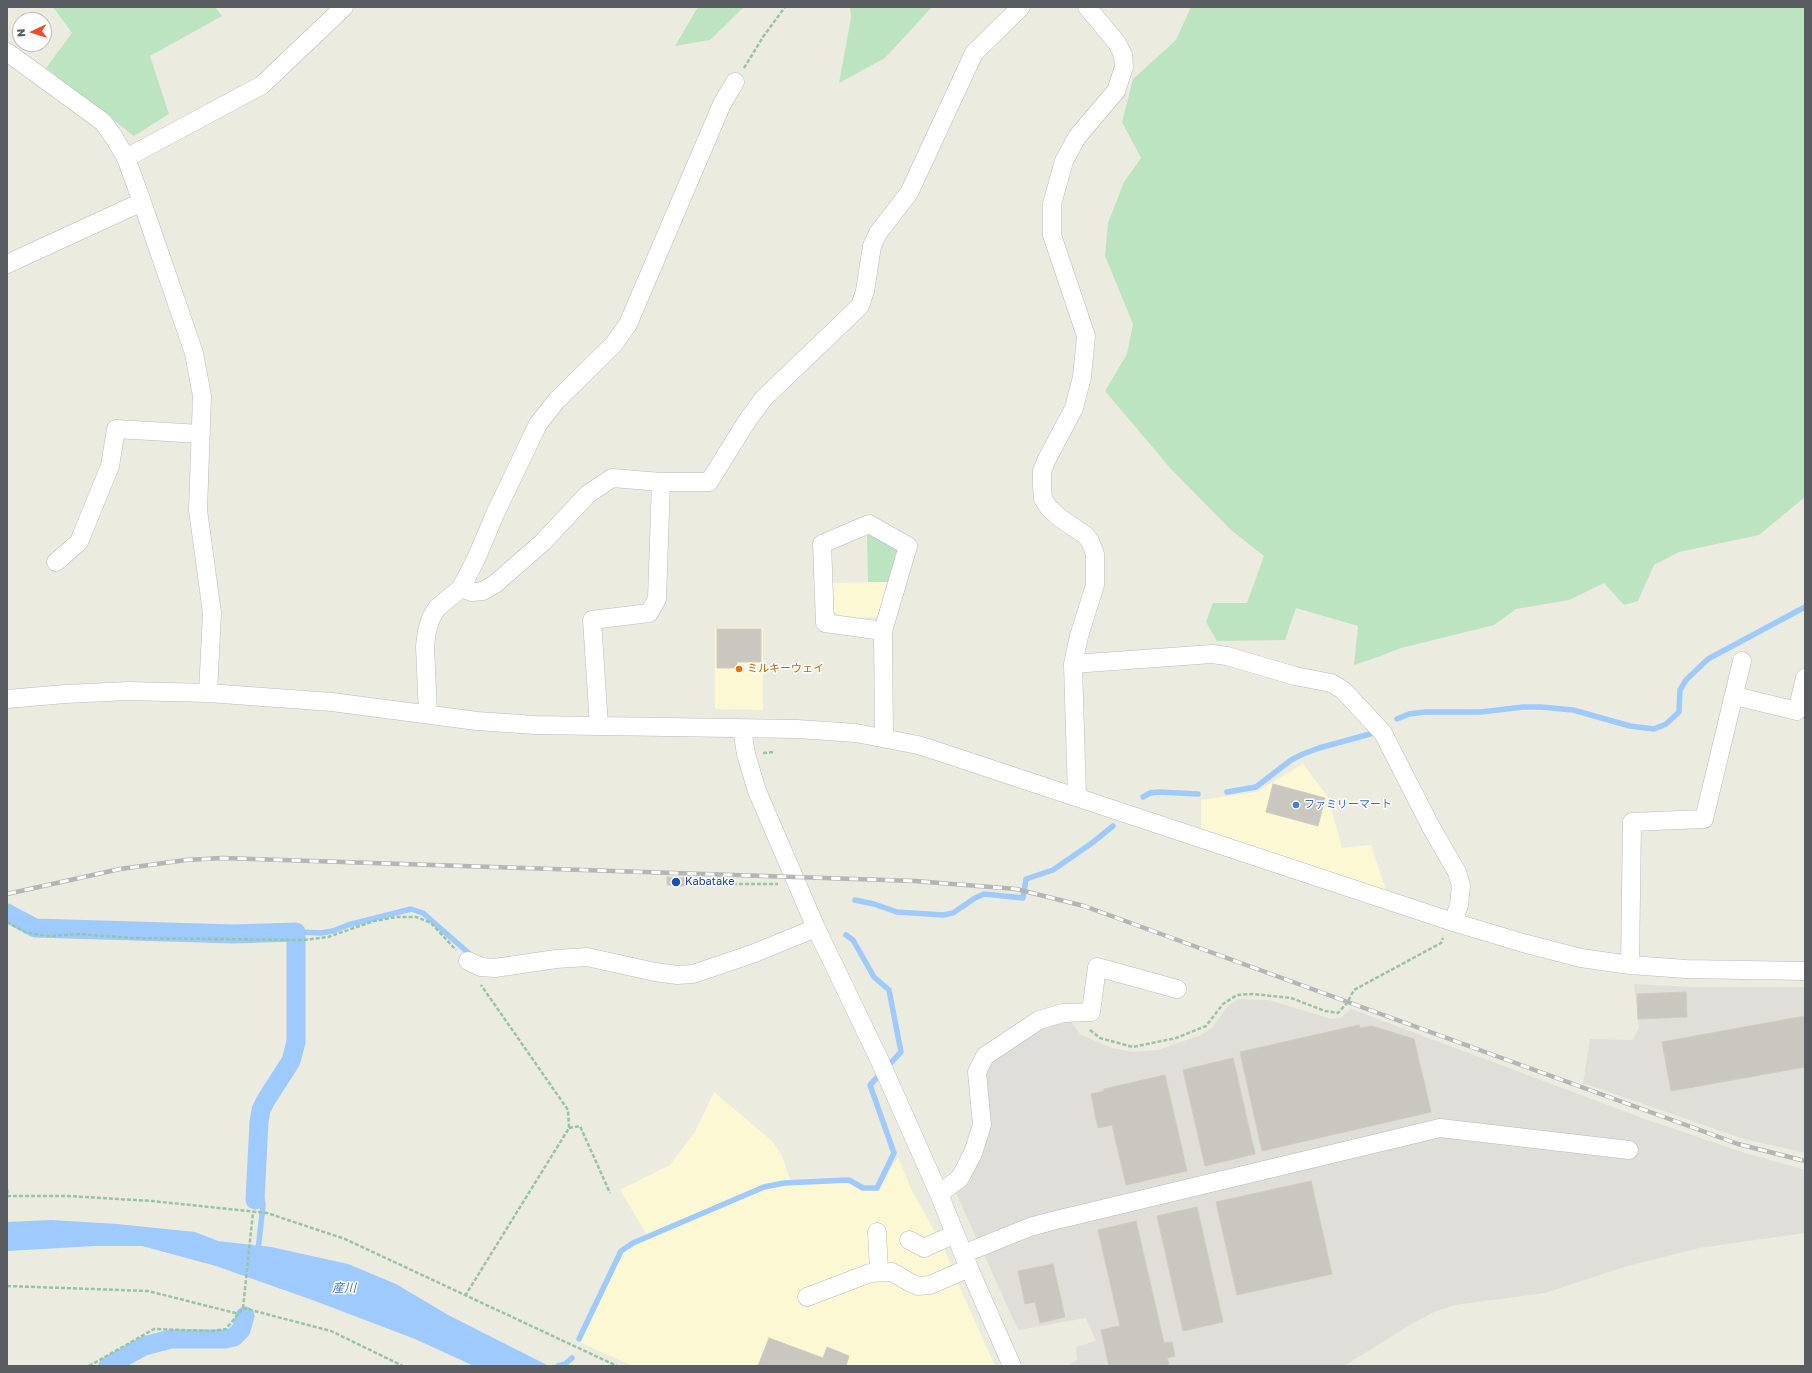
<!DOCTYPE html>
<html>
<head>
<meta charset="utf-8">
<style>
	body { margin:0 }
	#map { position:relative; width:1812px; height:1373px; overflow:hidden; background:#ecebe0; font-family:"Golos Text",sans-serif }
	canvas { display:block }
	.frame { position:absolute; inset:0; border:8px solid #595c61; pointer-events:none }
	.north { position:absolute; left:12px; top:12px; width:40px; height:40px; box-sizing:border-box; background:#fff; border:1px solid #bdbec0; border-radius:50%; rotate:266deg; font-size:11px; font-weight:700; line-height:16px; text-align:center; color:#595c61 }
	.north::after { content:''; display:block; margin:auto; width:14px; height:18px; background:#e64e2c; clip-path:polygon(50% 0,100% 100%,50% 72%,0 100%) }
</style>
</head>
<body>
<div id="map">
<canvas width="1812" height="1373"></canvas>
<div class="frame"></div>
<div class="north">N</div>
</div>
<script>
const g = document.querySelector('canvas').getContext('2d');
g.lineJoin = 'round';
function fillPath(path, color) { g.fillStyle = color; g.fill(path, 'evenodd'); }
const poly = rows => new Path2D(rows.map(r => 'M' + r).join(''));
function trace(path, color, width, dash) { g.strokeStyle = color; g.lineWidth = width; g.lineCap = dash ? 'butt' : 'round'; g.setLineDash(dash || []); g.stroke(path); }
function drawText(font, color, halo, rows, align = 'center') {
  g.font = font + ' "Golos Text","Noto Sans JP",sans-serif'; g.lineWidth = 3; g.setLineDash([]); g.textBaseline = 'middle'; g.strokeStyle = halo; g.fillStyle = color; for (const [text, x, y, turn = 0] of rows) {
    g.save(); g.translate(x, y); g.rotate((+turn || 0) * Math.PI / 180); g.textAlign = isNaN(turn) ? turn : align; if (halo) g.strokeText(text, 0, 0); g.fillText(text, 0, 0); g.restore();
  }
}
fillPath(poly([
	[891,582,879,617,842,618,833,610,831,583],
	[715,628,763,628,763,710,715,709],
	[1303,764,1328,797,1342,848,1371,845,1386,891,1201,832,1201,800,1256,792],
	[714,1092,772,1141,782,1156,792,1185,849,1182,861,1190,878,1189,898,1157,912,1191,944,1248,959,1286,995,1366,633,1366,579,1342,619,1257,624,1250,649,1238,620,1190,670,1165,695,1132]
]), '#fdf8d4');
fillPath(poly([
	[1634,984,1693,987,1805,987,1805,1153,1744,1139,1583,1083,1590,1039,1632,1040,1639,1028],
	[1238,999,1269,1000,1331,1019,1342,1017,1351,1009,1645,1119,1742,1152,1805,1170,1805,1233,1699,1248,1624,1267,1545,1293,1455,1305,1434,1312,1413,1323,1344,1366,1067,1366,1077,1360,1076,1347,1096,1341,1086,1318,1018,1330,956,1193,984,1088,987,1067,995,1058,1032,1030,1062,1022,1071,1022,1081,1035,1112,1048,1132,1052,1158,1050,1201,1035,1213,1027,1227,1007]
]), '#dfded8');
fillPath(poly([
	[53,7,215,7,222,16,150,56,169,114,134,136,46,68,72,33],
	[698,7,744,7,710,40,675,46],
	[850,7,932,7,885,58,839,83,851,18],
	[1191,7,1805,7,1805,497,1759,535,1679,552,1654,565,1638,601,1624,605,1604,583,1569,600,1516,609,1494,625,1401,648,1378,657,1354,665,1358,626,1296,608,1285,640,1217,641,1206,622,1213,603,1247,603,1264,556,1231,530,1171,469,1105,391,1127,354,1133,324,1105,256,1108,223,1124,182,1141,158,1122,122,1133,79,1176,40],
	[867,534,896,545,900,556,891,582,868,582]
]), '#bce4c0');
fillPath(poly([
	[51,1220,117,1224,195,1232,218,1241,271,1247,348,1264,396,1284,450,1316,549,1366,474,1366,415,1339,315,1301,216,1266,142,1246,95,1246,7,1251,7,1222]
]), '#9ecafe');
trace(poly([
	[1397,719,1409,714,1425,712,1481,712,1523,707,1541,707,1573,710,1630,726,1654,729,1666,724,1679,712,1680,690,1686,680,1708,659,1805,607],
	[1227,792,1256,787,1291,760,1303,754,1319,748,1370,734],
	[1143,797,1150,793,1159,792,1198,794],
	[855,900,874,904,897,912,943,915,953,913,975,898,984,894,1023,898,1026,879,1053,870,1092,843,1113,826],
	[296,932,321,933,333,931,348,925,411,909,423,913,472,956],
	[255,1194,262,1199,263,1205,258,1251],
	[579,1339,621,1251,633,1243,764,1187,784,1183,849,1180,863,1188,877,1188,894,1153,870,1085,901,1052,889,990,874,977,853,940,846,935],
	[558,1366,565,1364,572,1358]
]), '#9ecafe', 5.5);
trace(poly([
	[7,913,35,928,233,934,296,932,296,1042,291,1061,266,1100,261,1110,259,1122,255,1200],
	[108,1366,144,1346,171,1339,225,1339,234,1337,241,1330,245,1316]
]), '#9ecafe', 19);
const building = poly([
	[717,629,761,629,761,662,737,662,737,668,717,668,717,629],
	[1273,784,1325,798,1318,826,1266,812,1273,784],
	[667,877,685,878,685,886,667,885,667,877],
	[1686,992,1687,1017,1638,1019,1637,994,1686,992],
	[1805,1016,1805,1067,1671,1091,1662,1042,1805,1016],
	[1359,1025,1360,1028,1372,1026,1414,1039,1431,1112,1262,1151,1240,1052,1359,1025],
	[1233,1058,1255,1154,1205,1166,1183,1070,1233,1058],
	[1165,1075,1187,1171,1126,1185,1112,1125,1098,1128,1091,1094,1104,1091,1104,1089,1165,1075],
	[1311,1181,1332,1274,1237,1295,1216,1202,1311,1181],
	[1197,1207,1223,1322,1183,1331,1157,1216,1197,1207],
	[1136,1221,1164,1343,1172,1342,1175,1356,1167,1358,1169,1364,1167,1366,1109,1366,1101,1330,1120,1326,1098,1230,1136,1221],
	[1053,1264,1065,1317,1040,1323,1035,1302,1025,1304,1018,1271,1053,1264],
	[769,1338,823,1358,827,1347,849,1356,846,1366,758,1366,769,1338]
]);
fillPath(building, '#c9c7bf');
trace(building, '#d0cdbf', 1);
const minor = poly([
	[7,52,103,122,115,139,126,158,142,202,194,353,202,396,198,510,212,613,208,693],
	[126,158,262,85,344,7],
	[7,264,142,202],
	[56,562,79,542,110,466,116,429,201,434],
	[461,588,472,592,483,591,495,584,543,542,588,494,612,478,661,482,709,482,749,418,764,398,860,306,865,291,872,246,878,233,909,193,974,53,1021,7],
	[883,631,825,623,822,544,869,524,908,546,883,631,884,738],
	[1073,664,1212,654,1227,656,1295,676,1331,683,1343,690,1383,733,1431,827,1457,872,1461,886,1459,905,1453,922],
	[1735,696,1797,711,1805,678],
	[7,699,65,694,128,691,208,693,332,702,477,721,535,725,797,729,856,733,918,745,946,754,1453,922,1523,943,1581,958,1630,965,1686,969,1805,971],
	[428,714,425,646,427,631,431,618,437,608,461,588,476,559,495,514,538,424,557,400,614,344,628,324,722,104,735,82],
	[599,726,592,620,649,613,657,599,661,482],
	[742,729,746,754,757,791,816,928,880,1061,939,1194,969,1268,1012,1366],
	[1077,797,1073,664,1079,636,1095,585,1095,554,1090,541,1085,535,1060,518,1049,508,1043,499,1042,486,1042,471,1047,459,1074,408,1082,377,1086,336,1052,235,1052,204,1064,161,1077,137,1116,91,1124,67,1123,55,1117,43,1087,7],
	[468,961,481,967,495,968,556,959,587,957,655,972,677,975,693,974,752,954,816,928],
	[1630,965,1632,822,1704,819,1742,661],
	[939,1194,960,1178,973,1153,982,1125,977,1072,985,1056,1039,1020,1063,1013,1091,1012,1097,967,1177,989],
	[877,1232,879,1272],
	[909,1240,924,1248,955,1234],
	[963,1254,1030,1227,1052,1221,1440,1128,1629,1150],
	[807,1297,870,1273,892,1272,909,1282,918,1286,930,1285,969,1268]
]);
trace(minor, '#b8babf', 19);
trace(poly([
	[744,68,763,37,785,7],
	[763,753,774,752],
	[697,884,778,884],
	[7,922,25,932,46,936,80,934,130,938,303,940,328,937,374,921,397,917,416,917,431,923,456,950],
	[1090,1030,1100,1038,1133,1047,1176,1038,1206,1026,1223,1004,1237,995,1253,994,1291,998,1325,1011,1338,1013,1347,1003,1354,990,1441,943,1443,938],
	[569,1128,580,1126,610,1193],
	[7,1189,8,1196],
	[7,1196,68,1196,152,1201,267,1213,345,1239,617,1366],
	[7,1286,148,1291,239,1314],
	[465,1296,569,1128,568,1110,481,985],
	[243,1308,331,1331,403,1366],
	[89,1366,154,1329,212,1331,226,1329,243,1308,253,1212]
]), '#96c4a8', 2.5, [4, 2]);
trace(minor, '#fff', 18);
const rail = poly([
	[7,894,120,869,186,860,222,858,915,881,1016,889,1084,906,1738,1144,1805,1161]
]);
trace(rail, '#b4b5b5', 4.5);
trace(rail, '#fff', 3, [9]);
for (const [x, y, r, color] of [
	[739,669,4,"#e8710a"],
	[1296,805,4,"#3f7fe0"],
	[676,882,5,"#1a4fb4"]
]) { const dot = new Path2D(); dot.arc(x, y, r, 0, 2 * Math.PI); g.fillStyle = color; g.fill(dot); trace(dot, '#fff', 1.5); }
drawText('11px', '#c56008', '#fff', [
	["ミルキーウェイ",747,669]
], 'left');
drawText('11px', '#366cbe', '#fff', [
	["ファミリーマート",1304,805]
], 'left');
drawText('11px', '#164399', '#fff', [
	["Kabatake",685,882]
], 'left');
drawText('italic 12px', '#4272c0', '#fff', [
	["産川",344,1288]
]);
</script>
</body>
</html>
